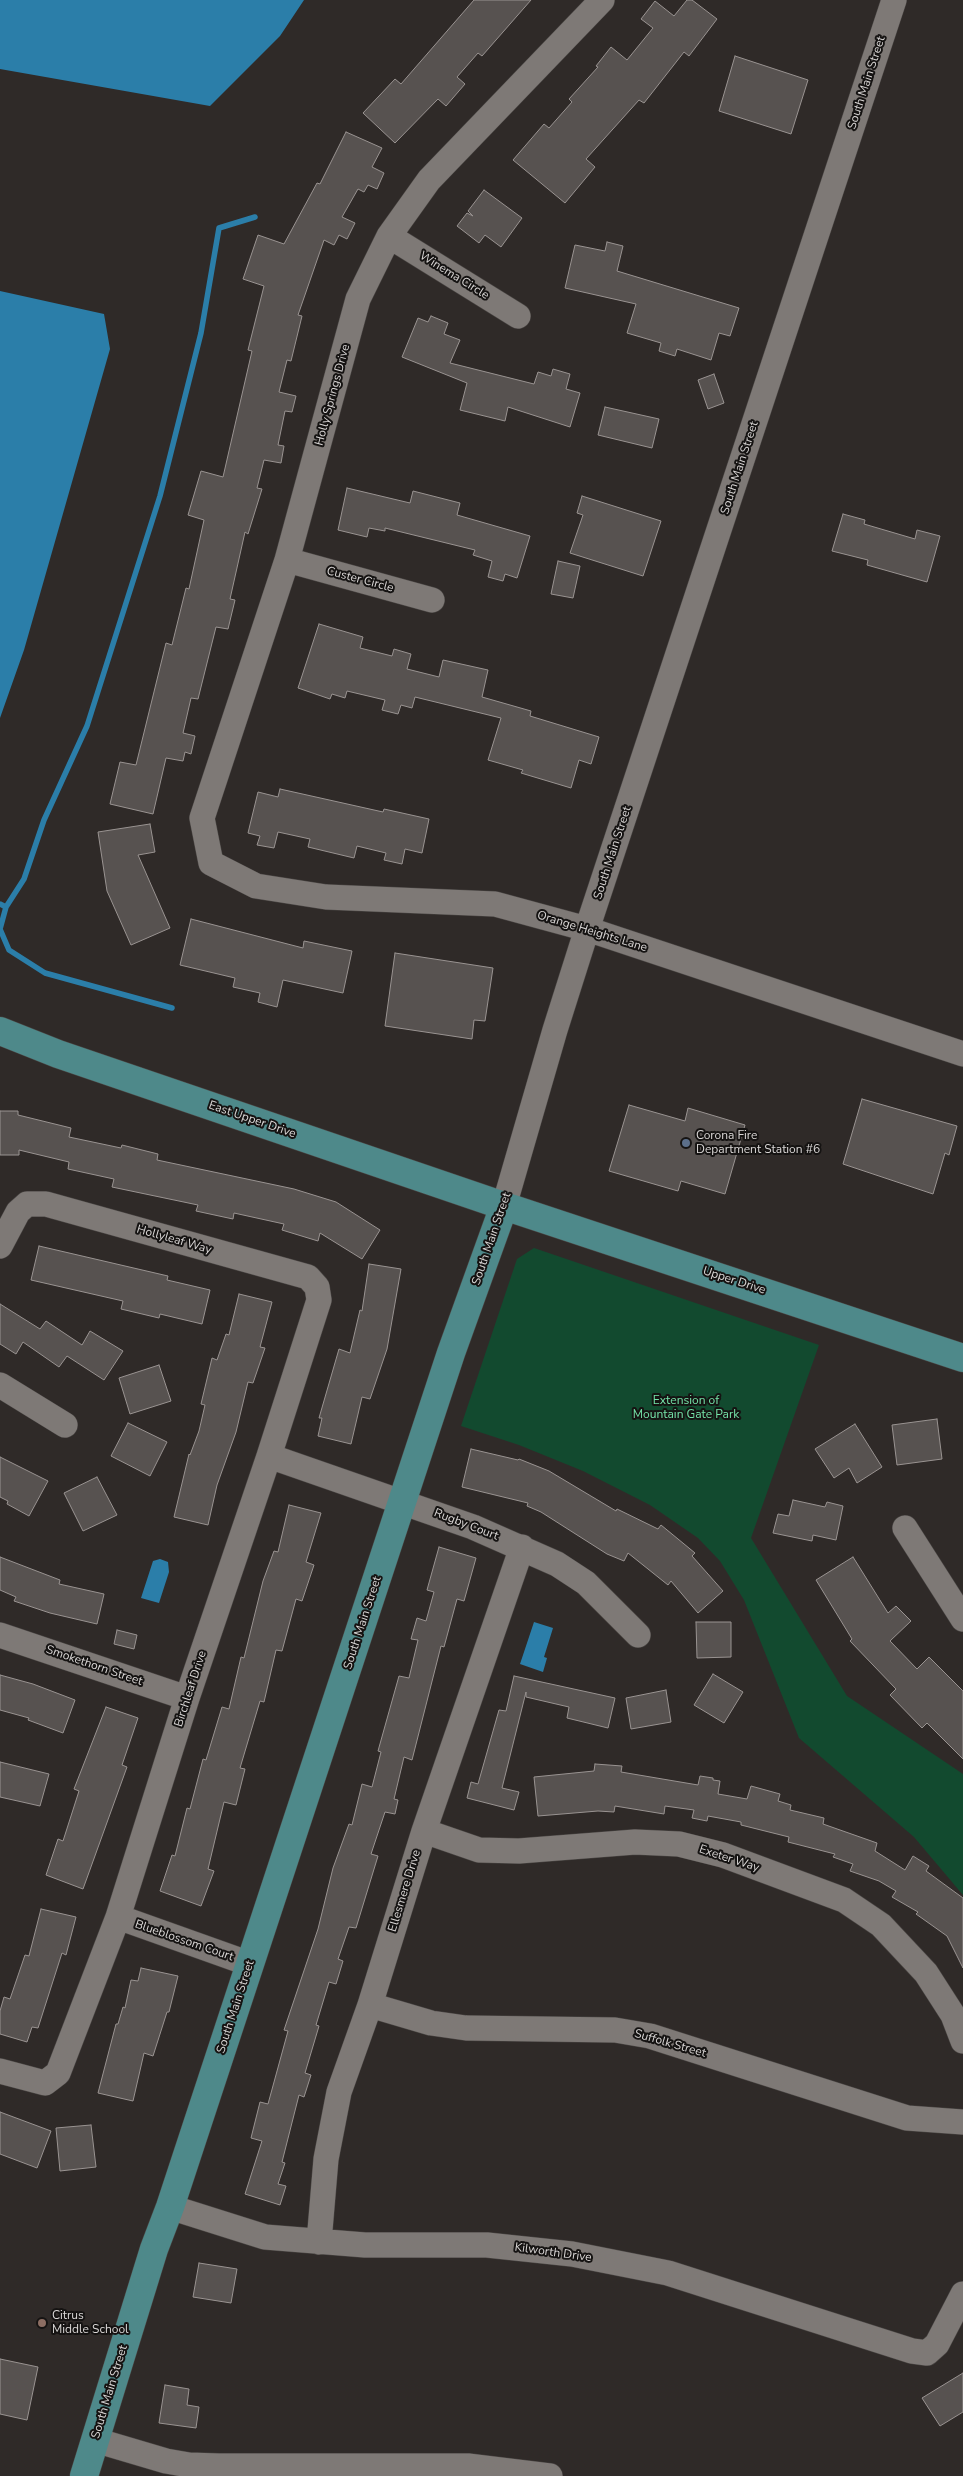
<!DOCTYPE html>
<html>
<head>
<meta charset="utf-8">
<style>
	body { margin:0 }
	canvas { display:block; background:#2f2a28 }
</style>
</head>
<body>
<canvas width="963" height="2476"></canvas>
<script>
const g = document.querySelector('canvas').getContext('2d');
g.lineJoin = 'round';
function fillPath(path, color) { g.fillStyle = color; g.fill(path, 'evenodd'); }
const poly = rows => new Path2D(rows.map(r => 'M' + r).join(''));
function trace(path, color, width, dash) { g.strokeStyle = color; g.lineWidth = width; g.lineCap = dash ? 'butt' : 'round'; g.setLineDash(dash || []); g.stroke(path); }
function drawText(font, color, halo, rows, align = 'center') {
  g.font = font + ' "Nunito Sans",sans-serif'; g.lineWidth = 4; g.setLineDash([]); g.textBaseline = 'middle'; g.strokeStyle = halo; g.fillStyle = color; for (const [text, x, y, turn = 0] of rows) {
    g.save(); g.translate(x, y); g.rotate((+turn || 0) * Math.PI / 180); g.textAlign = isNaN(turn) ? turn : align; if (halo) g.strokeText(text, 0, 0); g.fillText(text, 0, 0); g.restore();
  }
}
fillPath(poly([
	[534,1248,819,1345,751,1538,847,1696,963,1774,963,1895,914,1837,799,1738,744,1600,720,1561,698,1538,650,1505,583,1471,519,1445,461,1426,517,1259]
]), '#124a2f');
fillPath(poly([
	[0,0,304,0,280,36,210,106,0,69],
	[0,291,104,314,110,349,24,650,0,718],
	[160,1559,168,1562,169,1572,159,1603,141,1598,153,1561],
	[534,1622,553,1628,544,1657,547,1658,543,1672,520,1664]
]), '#2b7ea9');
trace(poly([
	[0,904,6,907,0,929,9,950,45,973,172,1008],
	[6,907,24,879,44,820,87,726,160,496,201,333,219,228,255,217]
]), '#2b7ea9', 5.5);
const building = poly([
	[474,0,531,0,482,56,478,53,457,77,465,84,446,106,438,99,395,143,363,113,395,79,401,84,474,0],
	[687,0,692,0,717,19,689,56,684,52,644,103,639,100,586,159,595,167,565,203,513,160,544,124,549,128,572,102,569,99,598,67,596,66,611,47,627,60,653,28,641,19,655,1,674,16,687,0],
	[735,56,808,80,791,134,719,111,735,56],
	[346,132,382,148,372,167,384,173,377,189,368,185,364,192,358,189,342,217,355,223,347,239,339,235,334,245,324,240,298,315,302,316,291,361,287,360,279,392,296,396,292,412,285,411,278,445,284,446,281,463,264,460,257,488,262,489,248,534,245,532,230,599,235,600,228,629,216,627,198,699,191,698,183,733,195,736,191,754,185,752,183,761,166,758,153,814,110,804,120,762,136,765,166,643,172,645,186,588,189,589,204,520,188,515,201,471,223,477,252,351,248,350,264,286,243,279,258,235,284,244,317,183,320,184,346,132],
	[484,190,522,218,501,247,485,235,479,243,457,226,467,213,473,216,468,211,484,190],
	[607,242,623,246,617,271,739,308,730,336,719,333,711,360,677,349,675,356,659,351,661,343,627,333,636,304,565,288,575,245,605,251,607,242],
	[431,316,448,323,444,334,460,340,450,363,534,384,538,372,551,376,553,369,570,374,566,389,580,393,570,427,508,407,505,421,460,410,467,383,402,357,418,318,428,322,431,316],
	[714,374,724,403,708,409,698,380,714,374],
	[605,407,659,419,652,448,598,435,605,407],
	[347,488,410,503,413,491,460,503,457,515,530,536,517,578,505,574,503,581,488,577,492,561,473,555,475,550,385,528,385,531,369,528,367,537,338,530,347,488],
	[582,496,661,521,643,576,570,553,583,515,577,513,582,496],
	[843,514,865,520,864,524,915,539,917,530,940,536,927,582,867,565,868,560,832,551,843,514],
	[558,561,580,566,573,598,551,594,558,561],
	[319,624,363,637,360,648,392,656,394,649,411,654,407,669,439,677,443,660,488,670,482,697,531,711,530,716,599,737,591,764,579,760,571,788,521,773,523,770,488,760,501,718,415,697,412,708,401,705,398,714,382,710,385,700,347,691,345,698,332,694,330,699,298,688,319,624],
	[280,789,383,812,384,809,429,819,422,853,405,849,402,864,384,860,386,853,357,846,354,858,308,847,310,839,278,832,274,848,257,845,260,836,248,833,258,792,278,797,280,789],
	[150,824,155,852,138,855,170,928,131,945,107,891,98,832,150,824],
	[191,919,303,948,304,941,352,951,343,993,283,980,277,1007,258,1002,260,993,233,987,235,978,180,965,191,919],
	[395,953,493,968,485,1021,474,1020,472,1039,385,1026,395,953],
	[862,1099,957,1126,949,1155,945,1153,933,1194,843,1164,862,1099],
	[629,1105,685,1121,688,1108,745,1125,725,1194,681,1181,678,1191,609,1171,629,1105],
	[0,1111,18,1111,18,1115,71,1128,69,1137,121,1148,122,1145,158,1154,157,1160,294,1189,336,1202,380,1230,362,1259,320,1233,318,1241,282,1230,284,1224,234,1213,233,1219,196,1211,198,1205,112,1187,114,1179,68,1169,69,1162,19,1150,19,1155,0,1155,0,1111],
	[39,1246,168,1276,167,1280,210,1290,202,1324,160,1314,159,1318,121,1309,123,1301,31,1280,39,1246],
	[369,1264,401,1269,387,1349,370,1399,362,1397,351,1444,318,1436,322,1418,319,1418,339,1349,350,1353,360,1310,362,1311,369,1264],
	[239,1294,272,1302,260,1347,265,1348,253,1383,248,1382,236,1432,217,1485,208,1525,174,1517,189,1454,190,1455,199,1431,205,1405,201,1404,212,1358,217,1360,226,1334,229,1335,239,1294],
	[0,1304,40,1329,46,1321,82,1345,90,1331,123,1351,104,1380,67,1356,59,1367,23,1342,16,1354,0,1344,0,1304],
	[159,1365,171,1401,130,1414,119,1378,159,1365],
	[937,1419,942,1459,897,1465,892,1425,937,1419],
	[128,1423,167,1442,150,1476,111,1456,128,1423],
	[855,1424,882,1467,857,1483,849,1468,834,1478,815,1449,855,1424],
	[471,1449,518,1460,519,1459,549,1471,616,1511,617,1509,658,1529,661,1525,695,1553,692,1556,723,1591,698,1613,671,1581,668,1585,628,1553,624,1561,607,1554,541,1512,527,1506,528,1503,462,1487,471,1449],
	[0,1457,48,1481,29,1516,7,1504,8,1501,0,1497,0,1457],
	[97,1477,117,1515,83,1531,64,1493,97,1477],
	[793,1500,825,1507,827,1502,843,1506,836,1540,813,1535,812,1541,773,1533,778,1514,789,1516,793,1500],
	[289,1505,321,1513,306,1562,314,1565,302,1601,296,1599,282,1651,276,1650,264,1702,260,1701,240,1768,245,1769,236,1805,224,1802,208,1869,214,1871,201,1906,160,1891,172,1855,175,1856,187,1808,190,1809,203,1759,206,1760,222,1707,229,1709,241,1657,244,1658,263,1581,274,1551,278,1552,289,1505],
	[439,1547,476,1558,464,1601,457,1599,444,1647,441,1646,412,1760,404,1757,394,1799,398,1800,395,1814,385,1812,371,1854,378,1856,356,1928,349,1927,338,1959,343,1961,336,1984,329,1982,316,2025,319,2026,305,2073,311,2075,304,2097,299,2095,282,2162,285,2163,278,2184,286,2186,280,2205,245,2194,262,2141,251,2138,260,2102,268,2104,288,2031,284,2030,318,1929,333,1868,349,1824,352,1825,362,1784,372,1787,381,1752,378,1751,399,1676,409,1678,418,1640,411,1639,417,1618,426,1621,434,1592,427,1590,439,1547],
	[0,1557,60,1580,59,1584,104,1594,97,1624,50,1613,14,1601,16,1597,0,1590,0,1557],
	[853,1557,888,1613,896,1606,911,1621,890,1641,917,1669,929,1657,963,1691,963,1759,927,1723,922,1728,890,1695,896,1689,850,1641,852,1639,816,1580,853,1557],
	[696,1622,731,1622,731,1657,697,1658,696,1622],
	[117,1630,137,1635,134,1649,114,1644,117,1630],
	[713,1674,743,1692,724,1723,694,1705,713,1674],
	[0,1675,33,1684,75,1700,63,1733,28,1720,29,1718,0,1710,0,1675],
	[514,1676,615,1698,608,1728,567,1718,569,1707,526,1697,526,1692,502,1788,519,1792,514,1810,467,1798,471,1782,478,1784,499,1710,506,1711,514,1676],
	[666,1690,671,1722,631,1729,626,1698,666,1690],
	[106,1707,138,1718,122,1765,127,1767,83,1889,46,1875,58,1839,63,1841,79,1791,74,1789,106,1707],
	[0,1762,49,1774,40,1806,0,1797,0,1762],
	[595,1764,622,1766,621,1772,698,1785,700,1776,713,1778,713,1780,720,1781,718,1794,747,1799,751,1786,780,1794,778,1801,791,1805,790,1810,824,1818,823,1824,877,1843,875,1851,905,1870,913,1856,929,1866,926,1871,963,1898,963,1968,947,1936,916,1914,918,1912,892,1897,896,1891,879,1881,850,1871,853,1864,833,1857,835,1854,788,1842,789,1837,741,1825,741,1822,708,1816,707,1821,692,1818,694,1810,665,1806,664,1814,615,1806,614,1812,598,1811,538,1816,534,1777,594,1771,595,1764],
	[41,1909,76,1917,66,1955,62,1953,38,2028,32,2027,27,2042,0,2034,0,2011,4,1997,10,1999,25,1955,29,1956,41,1909],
	[141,1968,178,1976,169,2012,167,2012,153,2056,144,2053,133,2101,98,2093,116,2024,118,2024,123,2007,125,2008,131,1980,138,1981,141,1968],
	[0,2112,51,2131,37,2168,0,2154,0,2112],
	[91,2125,96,2167,60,2171,56,2128,91,2125],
	[199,2263,237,2269,231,2303,193,2297,199,2263],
	[0,2359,38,2367,27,2420,0,2414,0,2359],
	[963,2373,963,2412,940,2426,922,2398,963,2373],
	[165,2385,189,2389,187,2405,199,2407,196,2428,159,2423,165,2385]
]);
fillPath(building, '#575250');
trace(building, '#999391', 1);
const minor = poly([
	[602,0,429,180,389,236,358,299,287,560,202,818,211,863,256,886,326,897,495,904,587,929,963,1054],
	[389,236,518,316],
	[287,560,432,600],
	[504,1206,555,1030,587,929,894,0],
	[0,1246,18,1212,27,1204,46,1204,308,1277,317,1287,319,1300,269,1456,187,1698,118,1917,58,2073,45,2083,0,2071],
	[0,1385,65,1425],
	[269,1456,473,1527,557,1564,586,1583,638,1635],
	[905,1528,963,1619],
	[0,1635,187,1698],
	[424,1831,479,1850,519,1851,635,1842,679,1844,723,1855,844,1900,881,1925,926,1973,953,2015,963,2041],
	[118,1917,250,1964],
	[370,2005,431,2023,466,2028,615,2030,650,2036,907,2118,963,2122],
	[170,2207,265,2237,365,2245,487,2245,572,2254,668,2273,912,2351,927,2353,937,2344,963,2294],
	[319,2242,326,2159,339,2092,370,2005,424,1831,522,1547],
	[95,2440,166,2461,189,2465,219,2466,468,2466,550,2476]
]);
const major = poly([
	[0,1031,58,1054,504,1206,963,1358],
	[84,2476,154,2249,170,2207,451,1353,504,1206]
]);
trace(minor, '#4a4644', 26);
trace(major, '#4a4644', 29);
trace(minor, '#7e7976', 25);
trace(major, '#4e898a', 28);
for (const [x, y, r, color] of [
	[686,1143,5,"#5c6f8a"],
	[42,2323,5,"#8d6e63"]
]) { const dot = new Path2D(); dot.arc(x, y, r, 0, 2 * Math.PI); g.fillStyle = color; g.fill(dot); trace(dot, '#151312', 2); }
drawText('12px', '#dad7d6', '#151312', [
	["South Main Street",867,83,-72],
	["Winema Circle",454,276,32],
	["Holly Springs Drive",333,395,-75],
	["South Main Street",740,468,-72],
	["Custer Circle",360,580,15],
	["South Main Street",613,853,-72],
	["Orange Heights Lane",592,932,17],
	["East Upper Drive",252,1120,19],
	["South Main Street",492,1239,-71],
	["Hollyleaf Way",174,1240,16],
	["Upper Drive",734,1281,18],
	["Rugby Court",466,1525,21],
	["South Main Street",363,1623,-72],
	["Smokethorn Street",94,1666,19],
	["Birchleaf Drive",191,1689,-72],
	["Exeter Way",729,1859,18],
	["Ellesmere Drive",405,1891,-73],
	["Blueblossom Court",184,1941,19],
	["South Main Street",236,2007,-72],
	["Suffolk Street",670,2044,16],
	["Kilworth Drive",553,2253,8],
	["South Main Street",110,2392,-73]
]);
drawText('12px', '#dad7d6', '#151312', [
	["Corona Fire",696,1136],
	["Department Station #6",696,1150],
	["Citrus",52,2316],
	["Middle School",52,2330]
], 'left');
drawText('12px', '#75e4a9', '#151312', [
	["Extension of",686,1401],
	["Mountain Gate Park",686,1415]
]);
</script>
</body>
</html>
